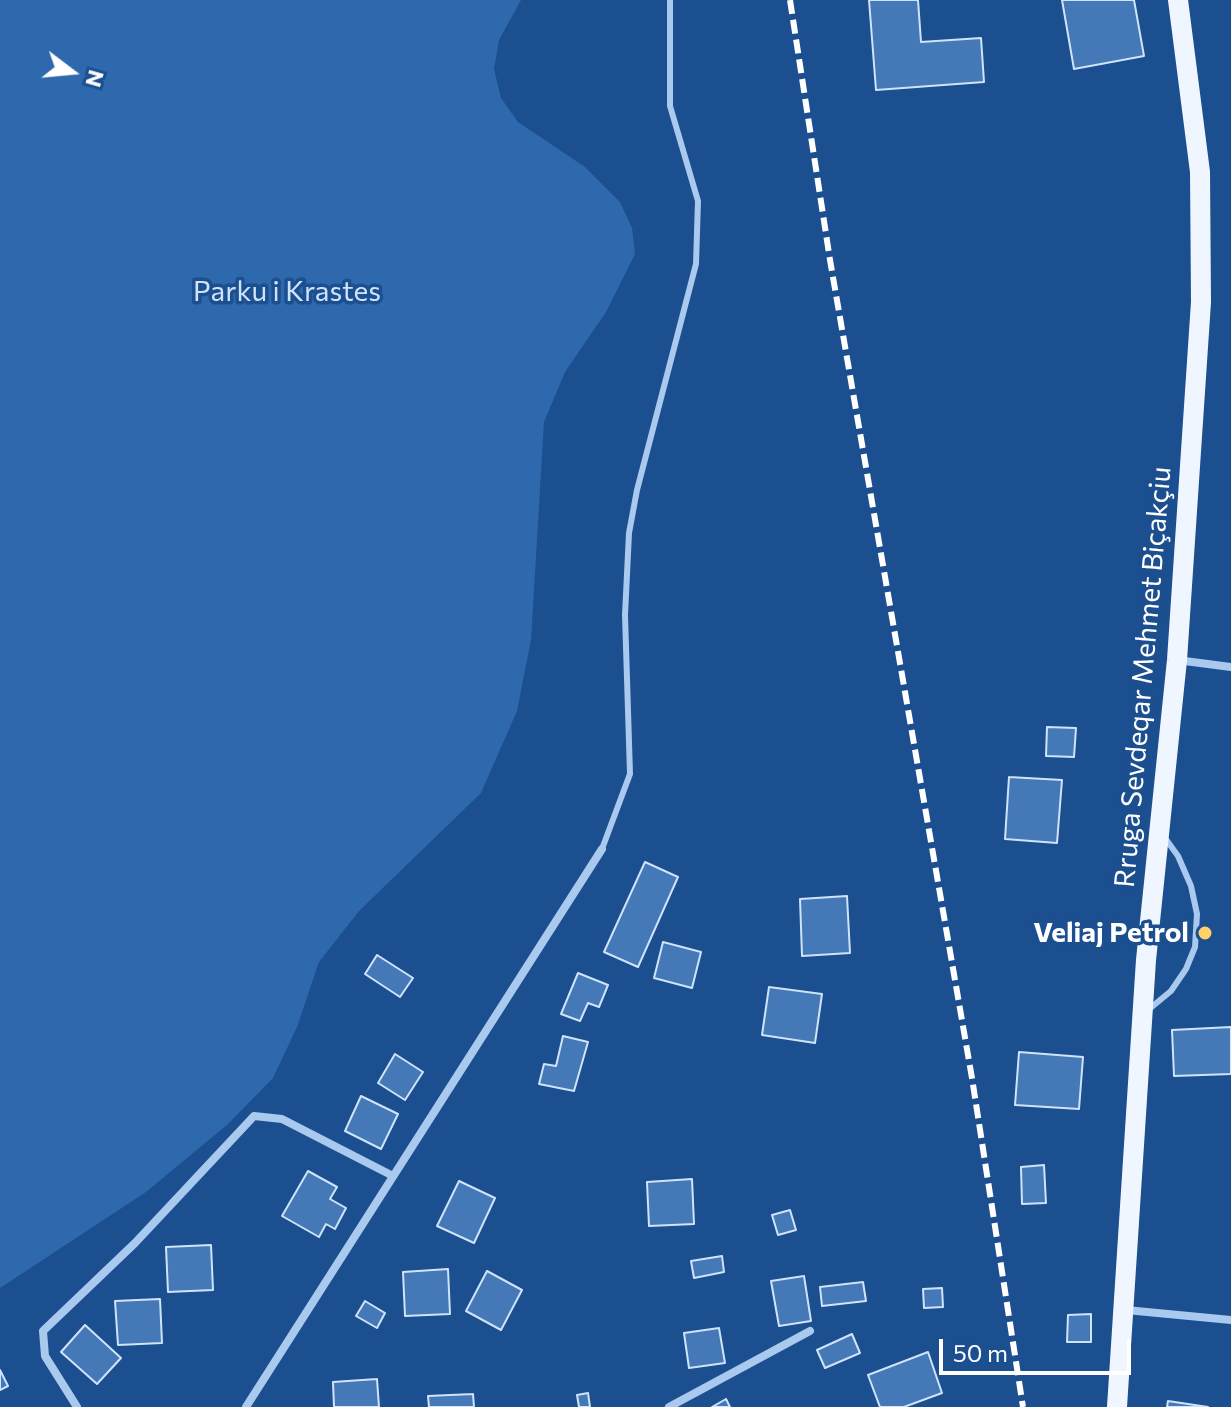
<!DOCTYPE html>
<html>
<head>
<meta charset="utf-8">
<style>
	body { margin:0 }
	#map { position:relative; width:1231px; height:1407px; overflow:hidden; background:#1b4f8f; font-family:Commissioner,sans-serif }
	canvas { display:block }
	.north { position:absolute; left:32px; top:32px; width:80px; height:80px; -webkit-text-stroke:6px #1b4f8f; paint-order:stroke; rotate:106deg; font-size:22px; font-weight:700; line-height:32px; text-align:center; color:#fff }
	.north::after { content:''; display:block; margin:auto; width:28px; height:36px; background:#fff; clip-path:polygon(50% 0,100% 100%,50% 72%,0 100%) }
	.scale { position:absolute; left:939px; top:1339px; width:192px; height:36px; box-sizing:border-box; border:4px solid #fff; border-top:0; padding-left:10px; font-size:24px; line-height:28px; white-space:nowrap; color:#fff; -webkit-text-stroke:6px #1b4f8f; paint-order:stroke }
</style>
</head>
<body>
<div id="map">
<canvas width="1231" height="1407"></canvas>
<div class="north">N</div>
<div class="scale">50 m</div>
</div>
<script>
const g = document.querySelector('canvas').getContext('2d');
g.lineJoin = 'round';
function fillPath(path, color) { g.fillStyle = color; g.fill(path, 'evenodd'); }
const poly = rows => new Path2D(rows.map(r => 'M' + r).join(''));
function trace(path, color, width, dash) { g.strokeStyle = color; g.lineWidth = width; g.lineCap = dash ? 'butt' : 'round'; g.setLineDash(dash || []); g.stroke(path); }
function drawText(font, color, halo, rows, align = 'center') {
  g.font = font + ' Commissioner,sans-serif'; g.lineWidth = 7; g.setLineDash([]); g.textBaseline = 'middle'; g.strokeStyle = halo; g.fillStyle = color; for (const [text, x, y, turn = 0] of rows) {
    g.save(); g.translate(x, y); g.rotate((+turn || 0) * Math.PI / 180); g.textAlign = isNaN(turn) ? turn : align; if (halo) g.strokeText(text, 0, 0); g.fillText(text, 0, 0); g.restore();
  }
}
fillPath(poly([
	[0,0,521,0,499,40,494,69,501,98,518,122,585,167,620,202,632,228,635,254,606,312,565,372,544,422,531,640,517,711,481,793,359,911,319,962,297,1027,273,1078,228,1124,146,1192,0,1288]
]), '#2e69ad');
const building = poly([
	[869,0,918,0,921,42,981,38,984,82,876,90,869,0],
	[1062,0,1134,0,1144,56,1074,69,1062,0],
	[1047,727,1076,728,1074,757,1046,756,1047,727],
	[1009,777,1062,780,1057,843,1005,839,1009,777],
	[645,862,678,877,638,967,604,952,645,862],
	[847,896,850,953,802,956,800,899,847,896],
	[663,942,701,952,692,988,654,978,663,942],
	[377,955,413,978,400,997,365,974,377,955],
	[578,973,608,985,599,1007,588,1003,580,1021,561,1014,578,973],
	[769,987,822,994,815,1043,762,1035,769,987],
	[1231,1027,1231,1074,1174,1076,1172,1030,1231,1027],
	[563,1036,588,1042,574,1091,539,1084,544,1064,556,1066,563,1036],
	[1019,1052,1083,1057,1079,1109,1015,1105,1019,1052],
	[395,1054,423,1072,405,1100,378,1083,395,1054],
	[361,1096,398,1114,381,1149,345,1131,361,1096],
	[1044,1165,1046,1203,1022,1204,1021,1167,1044,1165],
	[308,1171,337,1187,330,1199,346,1208,335,1229,326,1224,319,1237,282,1216,308,1171],
	[692,1179,694,1224,649,1226,647,1182,692,1179],
	[459,1181,495,1198,474,1243,437,1226,459,1181],
	[790,1210,796,1230,778,1235,772,1215,790,1210],
	[211,1245,213,1290,168,1292,166,1247,211,1245],
	[722,1256,724,1272,694,1278,691,1261,722,1256],
	[448,1269,450,1314,405,1316,403,1272,448,1269],
	[487,1271,522,1290,501,1330,466,1311,487,1271],
	[804,1276,811,1321,779,1326,771,1281,804,1276],
	[863,1282,866,1301,822,1306,820,1287,863,1282],
	[942,1288,943,1307,924,1308,923,1289,942,1288],
	[160,1299,162,1343,118,1345,115,1301,160,1299],
	[365,1301,385,1313,377,1328,356,1316,365,1301],
	[1091,1314,1091,1342,1067,1342,1068,1315,1091,1314],
	[85,1325,121,1358,97,1384,61,1352,85,1325],
	[719,1328,725,1363,689,1368,684,1333,719,1328],
	[852,1334,860,1353,825,1368,817,1350,852,1334],
	[928,1352,942,1393,904,1407,880,1407,868,1375,928,1352],
	[0,1370,8,1386,0,1390,0,1370],
	[377,1379,379,1407,334,1407,333,1382,377,1379],
	[588,1393,590,1407,579,1407,577,1395,588,1393],
	[473,1394,474,1407,429,1407,428,1396,473,1394],
	[726,1399,730,1407,712,1407,726,1399],
	[1168,1401,1208,1407,1167,1407,1168,1401]
]);
fillPath(building, '#4478b7');
trace(building, '#cfe3fa', 2);
trace(poly([
	[602,849,630,774,625,615,629,533,637,490,696,264,698,201,670,106,670,0],
	[1148,1010,1171,991,1186,969,1195,947,1197,914,1191,886,1178,856,1165,838]
]), '#a9c9ee', 6);
trace(poly([
	[1177,660,1231,667],
	[1126,1310,1231,1320],
	[77,1407,45,1356,43,1331,135,1243,254,1116,282,1119,393,1176],
	[246,1407,602,849],
	[669,1407,810,1331]
]), '#a9c9ee', 8);
trace(poly([
	[1117,1407,1146,960,1177,660,1201,302,1200,172,1178,0]
]), '#f0f6ff', 20);
trace(poly([
	[790,0,830,260,972,1078,1023,1407]
]), '#fff', 6, [14, 6]);
for (const [x, y, r, color] of [
	[1205,933,8,"#ffd166"]
]) { const dot = new Path2D(); dot.arc(x, y, r, 0, 2 * Math.PI); g.fillStyle = color; g.fill(dot); trace(dot, '#1b4f8f', 3); }
drawText('28px', '#cfe3fa', '#1b4f8f', [
	["Parku i Krastes",287,292]
]);
drawText('28px', '#fff', '#1b4f8f', [
	["Rruga Sevdeqar Mehmet Biçakçiu",1143,677,-85]
]);
drawText('bold 28px', '#fff', '#1b4f8f', [
	["Veliaj Petrol",1189,933]
], 'right');
</script>
</body>
</html>
